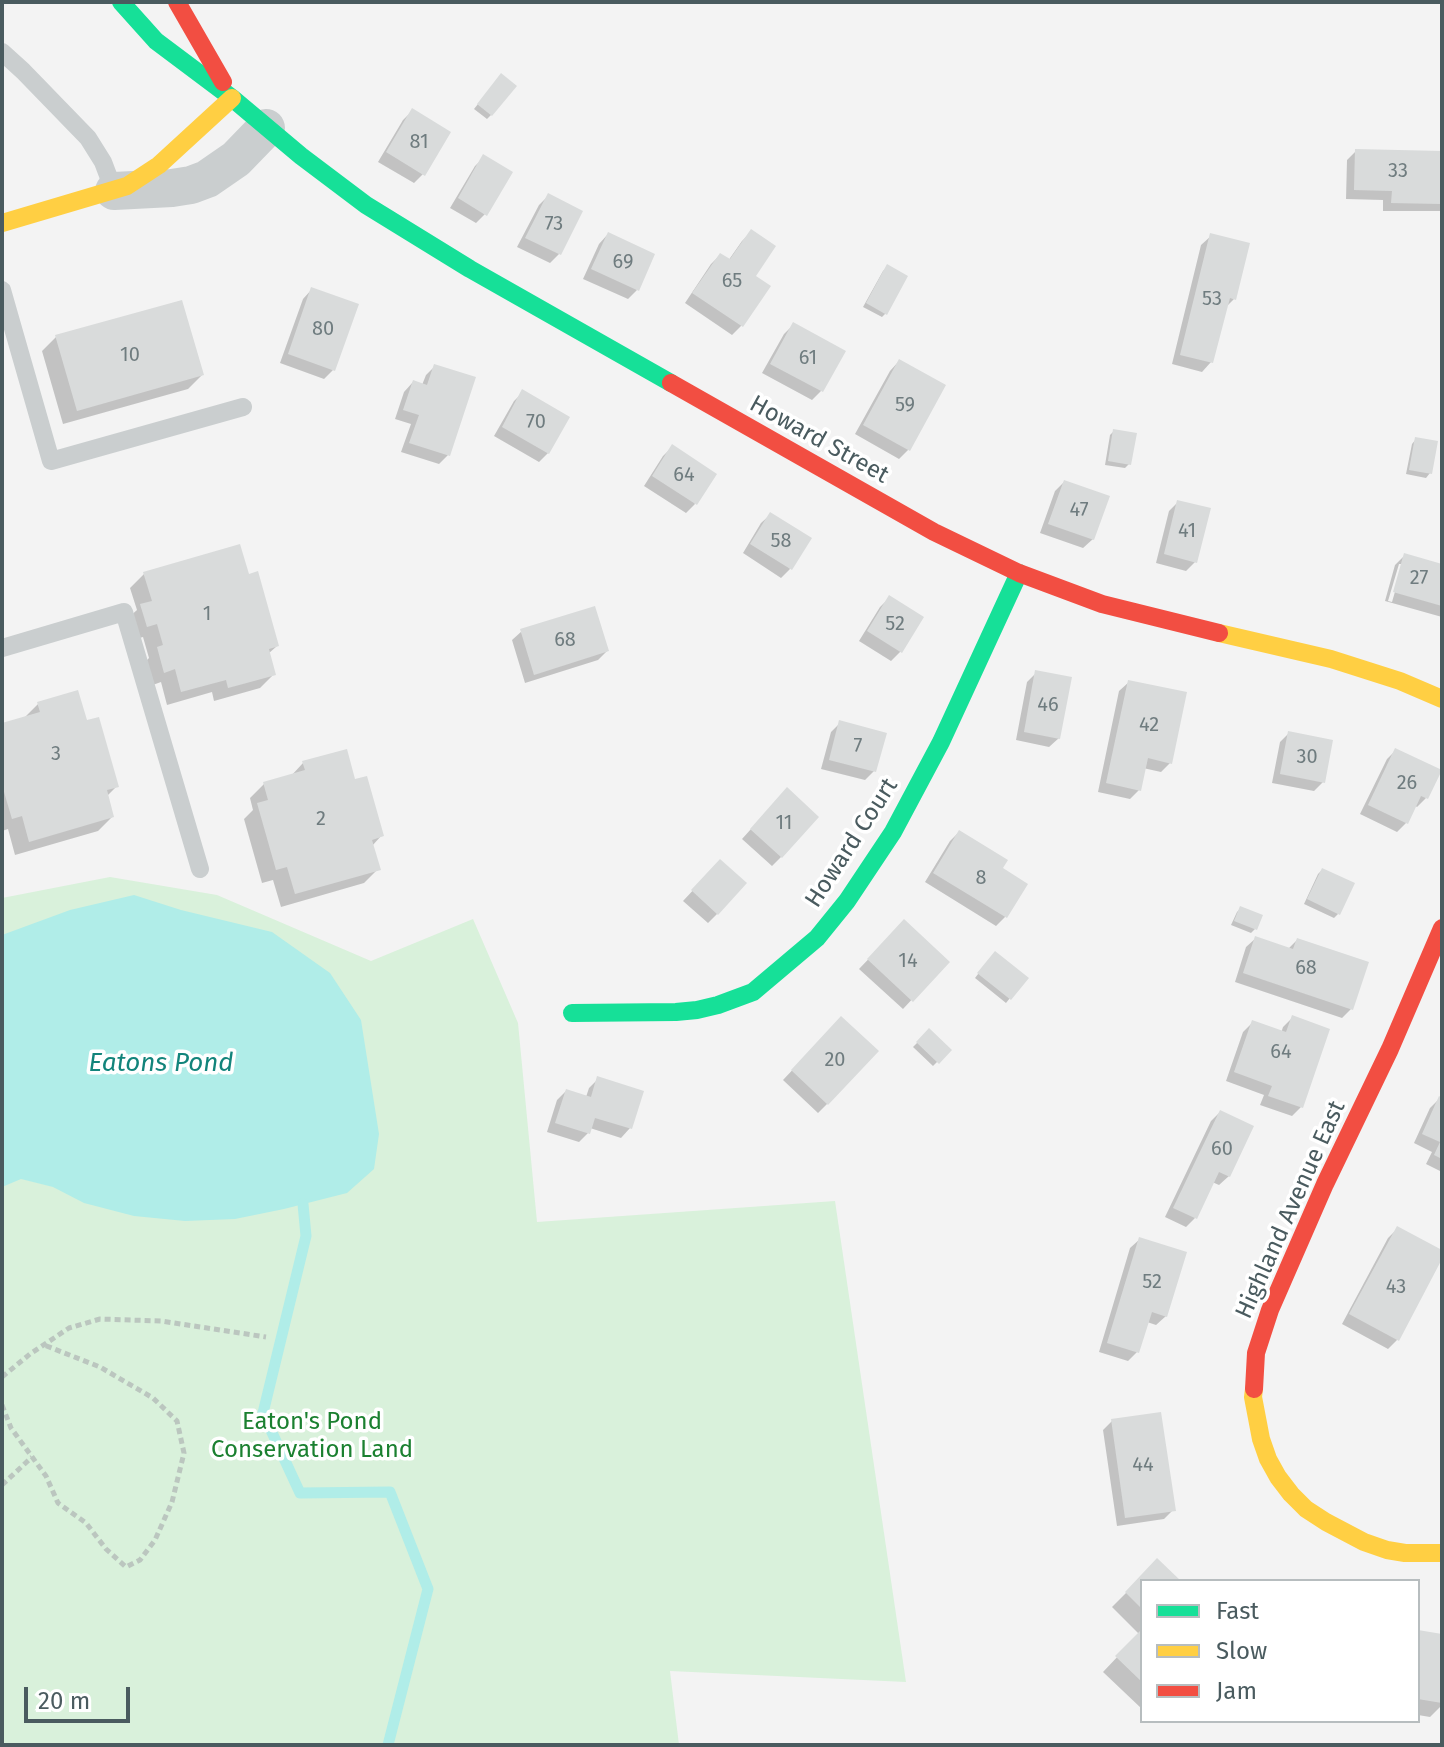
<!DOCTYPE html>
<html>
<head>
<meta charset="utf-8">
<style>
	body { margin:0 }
	#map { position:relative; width:1444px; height:1747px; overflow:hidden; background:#f3f3f3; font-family:"Fira Sans",sans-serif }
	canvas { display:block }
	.frame { position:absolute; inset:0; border:4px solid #4a5b5f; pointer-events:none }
	.legend { position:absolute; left:1140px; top:1579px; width:280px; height:144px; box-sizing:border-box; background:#fff; border:2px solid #b7bdbf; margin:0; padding:10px 14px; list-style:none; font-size:24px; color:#4a5b5f }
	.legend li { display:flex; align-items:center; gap:16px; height:40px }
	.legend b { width:40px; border:2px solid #b7bdbf }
	.scale { position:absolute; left:24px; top:1687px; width:106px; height:36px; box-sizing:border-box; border:4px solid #4a5b5f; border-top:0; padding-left:10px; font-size:24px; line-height:28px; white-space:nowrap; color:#4a5b5f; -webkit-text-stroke:6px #fff; paint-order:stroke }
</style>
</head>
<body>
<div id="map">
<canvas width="1444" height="1747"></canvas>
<div class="frame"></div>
<ul class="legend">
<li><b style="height:10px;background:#16e098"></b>Fast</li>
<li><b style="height:10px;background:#ffcf43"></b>Slow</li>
<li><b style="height:10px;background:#f24e42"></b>Jam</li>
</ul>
<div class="scale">20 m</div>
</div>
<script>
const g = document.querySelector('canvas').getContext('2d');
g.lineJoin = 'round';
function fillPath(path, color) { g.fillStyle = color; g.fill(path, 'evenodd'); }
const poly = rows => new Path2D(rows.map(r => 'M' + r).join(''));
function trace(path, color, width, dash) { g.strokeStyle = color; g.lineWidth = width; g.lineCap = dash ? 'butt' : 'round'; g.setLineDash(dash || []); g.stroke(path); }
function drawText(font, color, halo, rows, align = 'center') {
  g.font = font + ' "Fira Sans",sans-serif'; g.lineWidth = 7; g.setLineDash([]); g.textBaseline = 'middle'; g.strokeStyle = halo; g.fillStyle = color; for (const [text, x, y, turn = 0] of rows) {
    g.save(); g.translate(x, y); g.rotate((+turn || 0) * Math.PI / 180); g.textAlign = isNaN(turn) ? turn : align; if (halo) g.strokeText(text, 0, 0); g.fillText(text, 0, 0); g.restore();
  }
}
fillPath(poly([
	[110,877,217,895,371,961,473,919,518,1023,537,1222,835,1201,906,1682,670,1671,679,1745,2,1745,2,898]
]), '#d9f1db');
fillPath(poly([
	[134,895,181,910,272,932,330,973,361,1020,379,1134,374,1169,347,1193,284,1209,235,1219,185,1221,134,1216,84,1203,53,1187,21,1179,2,1187,2,935,70,910]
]), '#b0ede8');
fillPath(poly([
	[497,80,491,115,487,119,474,109],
	[412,111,423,174,414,183,378,162,403,120],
	[1356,151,1442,153,1442,211,1383,211,1383,200,1346,199,1347,160],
	[484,157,485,214,476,223,450,208,475,166],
	[548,196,559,254,550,263,517,247,539,205],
	[751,232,753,277,768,287,741,326,732,335,685,303,711,264,720,255,728,261,742,241],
	[608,234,637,290,628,299,583,279,599,244],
	[1211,236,1234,299,1225,308,1211,362,1202,372,1172,364,1201,245],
	[887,267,886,313,882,317,863,307,883,271],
	[312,289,333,370,324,379,280,363,303,299],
	[793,325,843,352,821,391,812,400,762,373,784,334],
	[56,337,202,375,188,389,63,424,42,351],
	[899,361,909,449,899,459,855,434,890,371],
	[435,366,448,455,439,464,401,452,411,424,395,419,404,392,413,382,422,385,426,375],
	[523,392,548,453,539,462,494,436,514,401],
	[1114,431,1129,464,1125,468,1105,465,1110,435],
	[1416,439,1430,473,1426,478,1406,474,1412,444],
	[672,447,695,504,686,513,644,486,663,456],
	[1064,482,1093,539,1083,548,1040,533,1055,491],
	[1178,502,1195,562,1186,571,1156,563,1169,511],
	[771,514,790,569,781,578,743,553,761,523],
	[1404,556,1442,566,1442,617,1385,601,1395,565],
	[1399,564,1403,564,1392,602,1388,601],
	[144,574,247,576,277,646,268,654,274,674,260,688,214,701,212,692,167,705,161,682,150,686,144,663,149,658,143,637,133,640,127,619,137,610,130,588],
	[889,598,901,651,891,661,859,641,880,607],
	[522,631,607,651,598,660,525,683,512,640],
	[1036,673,1059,738,1049,747,1016,740,1027,682],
	[1129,682,1170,763,1161,772,1143,768,1139,790,1130,799,1098,792,1119,691],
	[38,704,85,722,117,786,107,796,112,817,98,831,15,855,8,829,2,831,2,725,24,718],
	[840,723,874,771,865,780,821,769,831,732],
	[1289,733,1323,782,1314,791,1272,783,1280,742],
	[1396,750,1426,798,1417,807,1414,805,1406,823,1397,832,1360,814,1387,759],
	[303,763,354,781,382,835,372,846,378,869,364,883,281,907,273,880,262,883,244,819,253,810,250,798,264,784,290,777],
	[778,799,781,857,772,866,742,839],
	[959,832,1001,869,1005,917,996,926,925,882,950,841],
	[1322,870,1338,914,1334,918,1304,904,1318,874],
	[711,871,717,914,708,923,683,901],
	[1241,908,1255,929,1251,933,1231,925,1237,912],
	[904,922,947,962,903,1009,859,969],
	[1256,938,1288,949,1297,940,1351,1009,1342,1018,1235,982,1246,947],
	[991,957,1026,978,1006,1003,975,978],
	[1292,1018,1301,1107,1292,1116,1260,1105,1264,1095,1226,1081,1243,1032,1252,1023,1281,1033,1283,1027],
	[832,1028,827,1104,818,1113,783,1080],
	[929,1031,949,1050,933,1066,913,1047],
	[598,1079,630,1128,621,1138,590,1128,588,1133,579,1142,547,1132,557,1100,566,1091,586,1097,589,1088],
	[1439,1099,1442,1100,1442,1169,1440,1171,1426,1164,1432,1152,1414,1143,1430,1108],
	[1220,1112,1229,1176,1219,1185,1212,1182,1195,1218,1186,1227,1165,1217,1211,1121],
	[1397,1229,1442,1252,1442,1255,1397,1340,1388,1349,1342,1324,1388,1238],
	[1140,1239,1166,1316,1156,1325,1147,1322,1137,1352,1128,1361,1099,1352,1130,1248],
	[1112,1421,1173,1510,1164,1519,1117,1526,1103,1430],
	[1158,1561,1178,1581,1142,1581,1142,1709,1103,1672,1139,1634,1112,1607],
	[1418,1632,1442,1636,1442,1705,1430,1717,1418,1715]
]), '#0003');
trace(poly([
	[303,1204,306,1236,263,1413,300,1493,390,1492,428,1589,388,1745]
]), '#b0ede8', 11);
fillPath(poly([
	[501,73,517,86,492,116,477,104],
	[412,108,451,132,425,176,386,152],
	[1355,149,1442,151,1442,204,1391,203,1392,191,1354,190],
	[483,154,513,172,487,216,458,198],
	[548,193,583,211,561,255,525,238],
	[751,229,776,246,756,276,771,286,743,327,692,293,720,253,730,259],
	[608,232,655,254,639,291,591,269],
	[1210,233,1250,243,1236,300,1230,298,1213,363,1180,355],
	[887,264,908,276,887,315,866,303],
	[311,287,359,304,335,371,288,354],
	[182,300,204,375,77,411,55,335],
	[793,322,846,351,823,392,770,364],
	[899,359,946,385,910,451,863,425],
	[434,364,476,377,450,456,409,443,419,415,403,410,413,380,427,385],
	[522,389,570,417,549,454,502,427],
	[1113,429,1137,433,1131,465,1108,461],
	[1415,437,1438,441,1432,474,1409,470],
	[672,444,717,474,697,505,652,476],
	[1064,480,1110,496,1094,540,1048,524],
	[1177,500,1211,508,1197,563,1164,554],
	[770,512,812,538,792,570,750,544],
	[240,544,249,574,258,571,279,646,269,649,276,675,228,688,226,680,181,692,175,669,164,673,157,647,163,645,157,624,147,627,140,604,152,601,143,572],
	[1404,553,1442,564,1442,606,1393,592],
	[889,595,924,617,902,653,867,631],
	[595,606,609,651,534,675,520,629],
	[1035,670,1072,677,1060,739,1024,732],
	[1128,680,1187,692,1172,764,1148,758,1141,791,1106,783],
	[78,690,87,720,99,717,119,787,107,790,114,817,29,842,22,816,12,819,2,785,2,723,40,712,37,702],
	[839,720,887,733,876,772,829,760],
	[1288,731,1333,740,1325,783,1280,774],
	[1395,748,1442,770,1428,799,1421,796,1408,824,1368,805],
	[347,749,355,779,367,776,384,836,372,840,381,870,295,894,287,867,276,870,257,803,268,800,263,782,305,770,302,761],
	[787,787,819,817,782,858,750,829],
	[959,830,1008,860,1003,868,1028,884,1007,918,933,873],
	[720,859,747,883,718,915,691,890],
	[1322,868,1355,883,1340,915,1307,899],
	[1240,906,1263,915,1257,930,1234,921],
	[904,919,950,962,913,1002,867,959],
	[1255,936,1293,949,1297,938,1369,962,1353,1010,1243,973],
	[995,951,1029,978,1011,1000,977,973],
	[1292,1015,1330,1029,1303,1108,1268,1096,1272,1086,1234,1072,1252,1020,1286,1032],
	[841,1016,879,1051,828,1105,791,1070],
	[929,1028,952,1050,939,1064,916,1042],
	[597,1076,644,1091,632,1129,595,1118,590,1134,555,1123,566,1089,591,1097],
	[1439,1096,1442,1098,1442,1159,1434,1155,1440,1142,1422,1134],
	[1220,1110,1254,1126,1230,1177,1219,1172,1197,1219,1173,1208],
	[1397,1226,1442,1250,1442,1259,1399,1341,1349,1314],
	[1139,1237,1187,1252,1167,1317,1152,1312,1139,1353,1107,1343],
	[1161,1412,1176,1511,1125,1518,1111,1419],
	[1157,1558,1181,1581,1142,1581,1142,1609,1125,1592],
	[1142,1629,1142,1682,1115,1656],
	[1418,1630,1442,1634,1442,1703,1418,1699]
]), '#d9dbdb');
trace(poly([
	[2,1377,30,1354,69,1328,100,1319,161,1321,266,1337],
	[2,1405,11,1428,46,1476,58,1503,86,1523,106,1549,126,1567,140,1560,155,1540,172,1502,184,1453,177,1421,153,1398,100,1367,44,1345],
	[2,1485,32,1457]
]), '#bbc6bf', 5, [6, 4]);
trace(poly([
	[2,52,23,71,88,138,103,162,114,191],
	[2,290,51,461,243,407],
	[2,648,124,612,200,869]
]), '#cacecf', 18);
trace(poly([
	[114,191,172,188,191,185,207,179,236,159,266,128]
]), '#cacecf', 38);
trace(poly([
	[121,2,156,41,232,98,301,156,366,205,470,269,671,383],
	[572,1013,676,1012,697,1010,718,1005,753,992,817,938,847,901,893,832,941,742,1019,573]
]), '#16e098', 18);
trace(poly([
	[2,223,127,186,159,165,232,98],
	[1219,633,1331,659,1400,681,1442,699],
	[1254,1389,1253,1397,1261,1439,1268,1459,1278,1477,1291,1494,1306,1509,1326,1522,1364,1542,1387,1550,1405,1553,1442,1553]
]), '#ffcf43', 18);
trace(poly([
	[177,2,223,82],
	[671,383,934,532,1019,573,1102,604,1219,633],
	[1254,1389,1256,1353,1270,1310,1325,1184,1390,1049,1442,928]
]), '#f24e42', 18);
drawText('20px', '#6f7c7f', null, [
	["81",419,142],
	["33",1398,171],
	["73",554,224],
	["69",623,262],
	["65",732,281],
	["53",1212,299],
	["80",323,329],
	["10",130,355],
	["61",808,358],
	["59",905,405],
	["70",536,422],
	["64",684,475],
	["47",1079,510],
	["41",1187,531],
	["58",781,541],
	["27",1419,578],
	["1",207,614],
	["52",895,624],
	["68",565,640],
	["46",1048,705],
	["42",1149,725],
	["7",858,746],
	["3",56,754],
	["30",1307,757],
	["26",1407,783],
	["2",321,819],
	["11",784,823],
	["8",981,878],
	["14",908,961],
	["68",1306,968],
	["64",1281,1052],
	["20",835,1060],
	["60",1222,1149],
	["52",1152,1282],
	["43",1396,1287],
	["44",1143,1465]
]);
drawText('24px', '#4a5b5f', '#fff', [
	["Howard Street",819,440,29],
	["Howard Court",852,843,-57],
	["Highland Avenue East",1291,1210,-66]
]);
drawText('24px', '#1b8030', '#fff', [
	["Eaton's Pond",312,1422],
	["Conservation Land",312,1450]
]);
drawText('italic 26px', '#12847b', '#fff', [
	["Eatons Pond",161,1064]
]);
</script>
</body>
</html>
